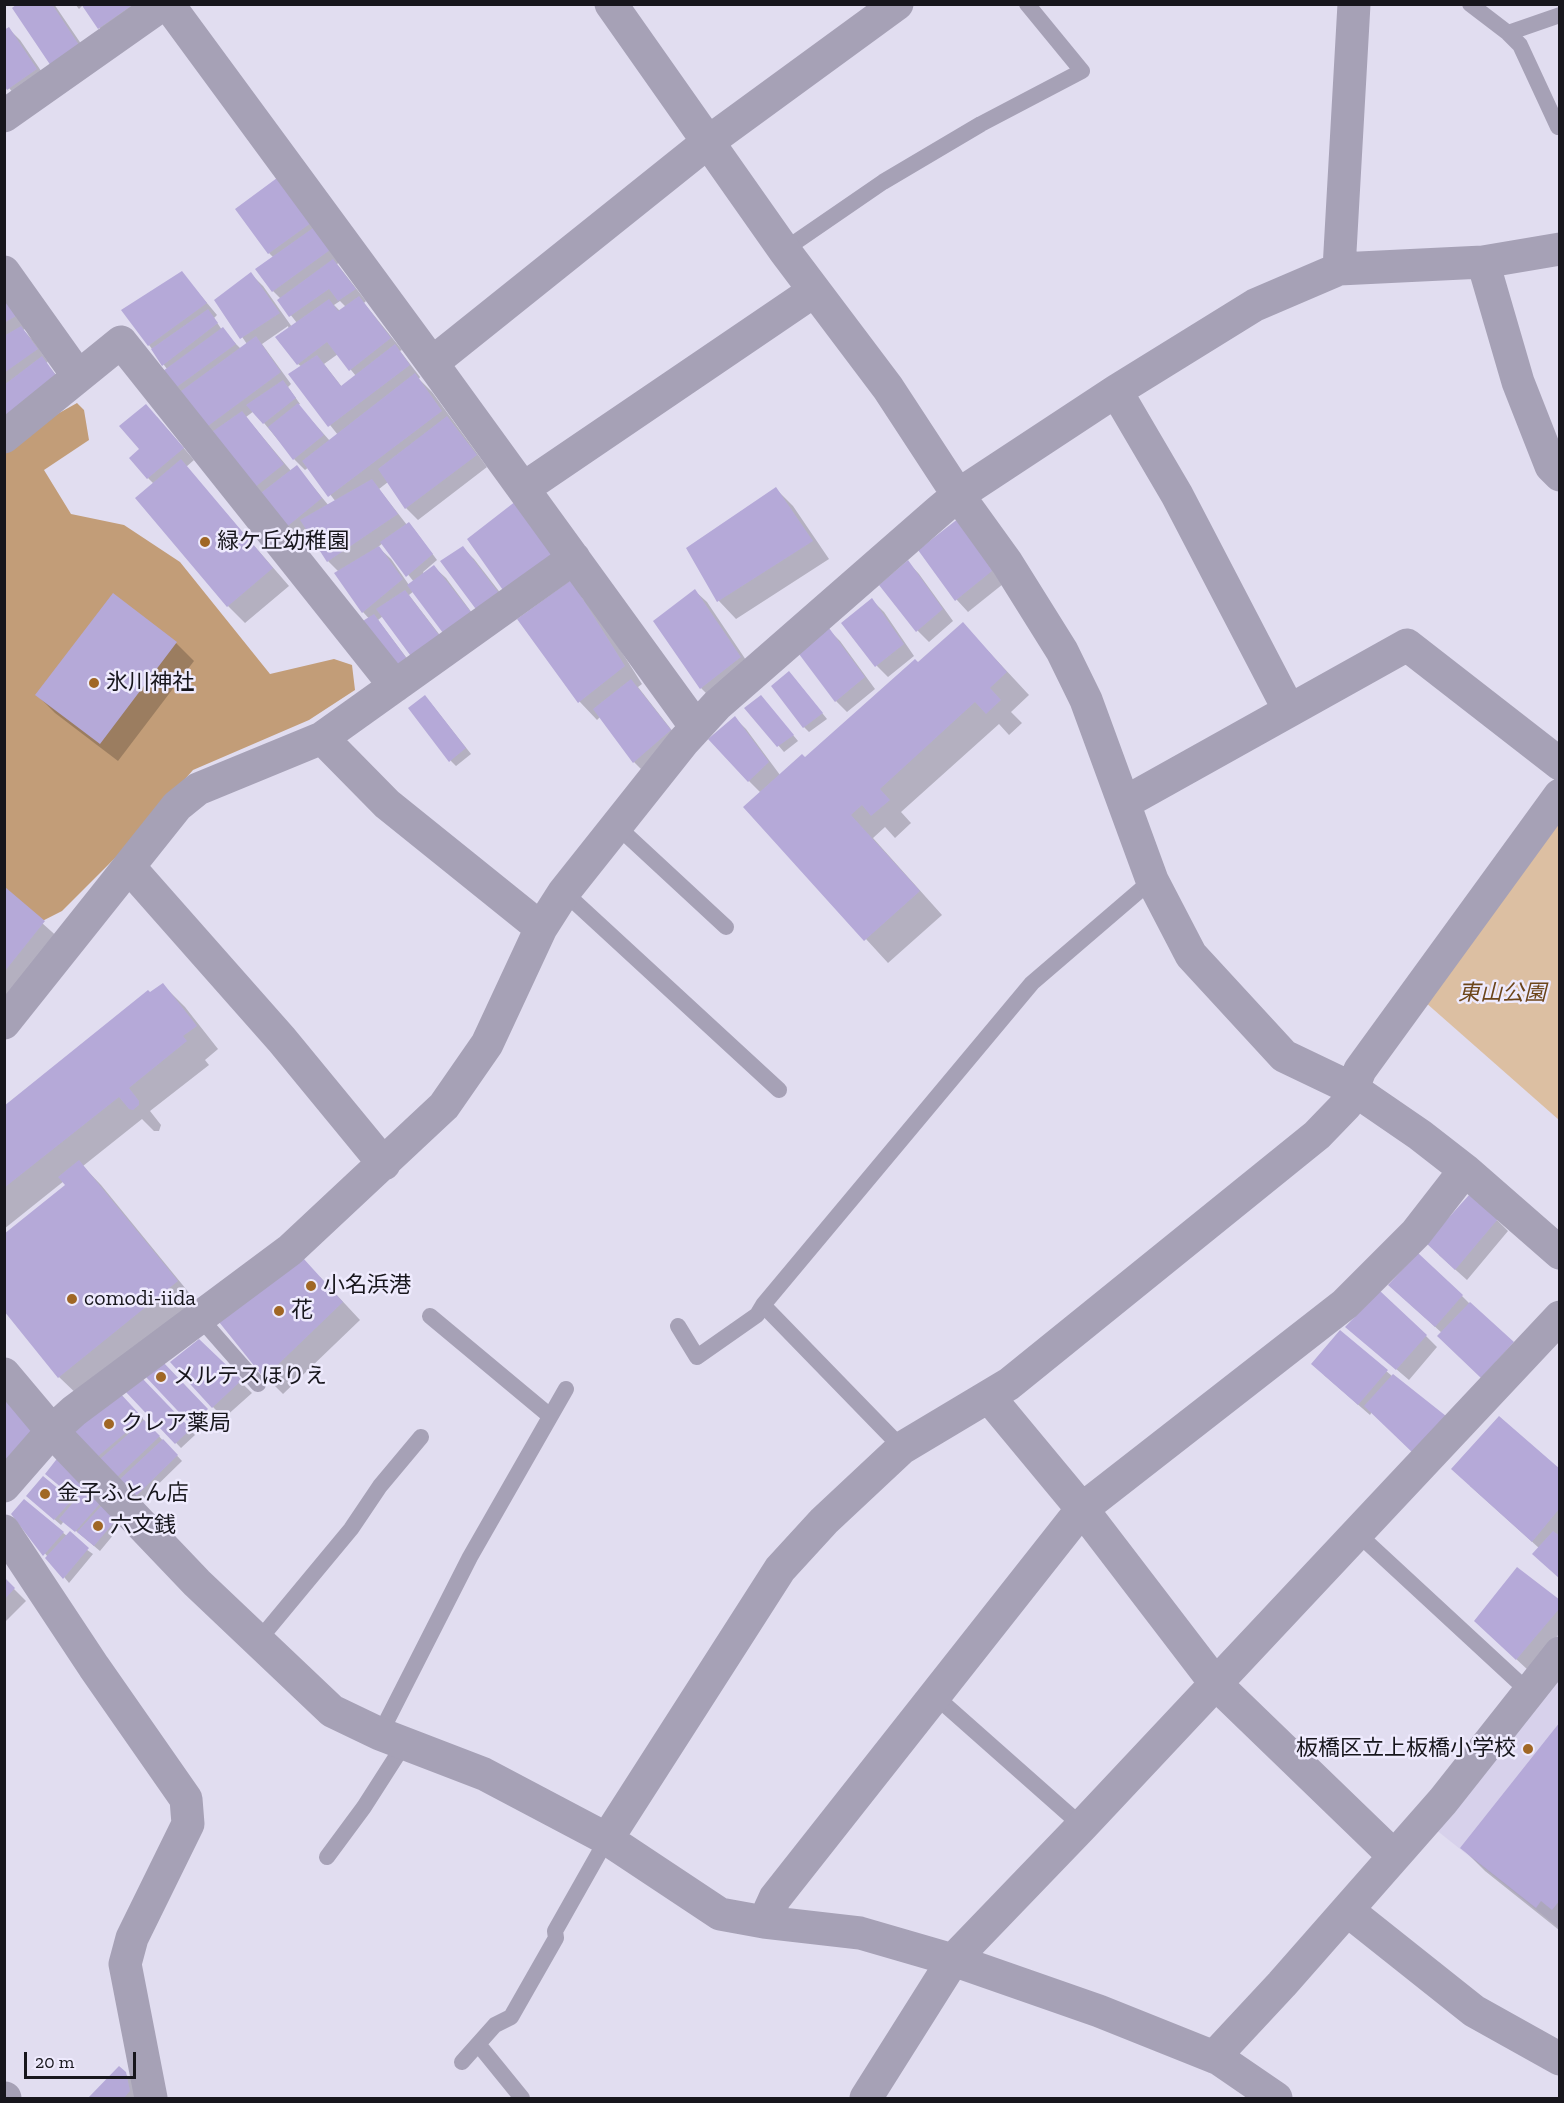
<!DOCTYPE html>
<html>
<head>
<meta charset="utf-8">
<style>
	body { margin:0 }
	#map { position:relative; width:1564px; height:2103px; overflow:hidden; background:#e1ddf0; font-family:"Zilla Slab",serif }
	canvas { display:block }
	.frame { position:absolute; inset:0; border:6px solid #17161c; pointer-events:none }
	.scale { position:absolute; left:24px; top:2052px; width:112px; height:27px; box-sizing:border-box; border:3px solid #17161c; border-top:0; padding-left:8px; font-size:18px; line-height:21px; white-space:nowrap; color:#17161c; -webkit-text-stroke:4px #eeeafd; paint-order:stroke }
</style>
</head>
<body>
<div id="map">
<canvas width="1564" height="2103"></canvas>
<div class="frame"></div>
<div class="scale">20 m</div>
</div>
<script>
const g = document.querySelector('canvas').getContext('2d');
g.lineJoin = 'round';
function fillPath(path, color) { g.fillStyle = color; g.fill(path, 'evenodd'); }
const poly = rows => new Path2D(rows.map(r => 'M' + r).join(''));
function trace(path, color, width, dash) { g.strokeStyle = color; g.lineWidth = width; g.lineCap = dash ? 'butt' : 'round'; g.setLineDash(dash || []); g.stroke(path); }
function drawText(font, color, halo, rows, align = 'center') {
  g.font = font + ' "Zilla Slab","Noto Sans JP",serif'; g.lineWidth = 5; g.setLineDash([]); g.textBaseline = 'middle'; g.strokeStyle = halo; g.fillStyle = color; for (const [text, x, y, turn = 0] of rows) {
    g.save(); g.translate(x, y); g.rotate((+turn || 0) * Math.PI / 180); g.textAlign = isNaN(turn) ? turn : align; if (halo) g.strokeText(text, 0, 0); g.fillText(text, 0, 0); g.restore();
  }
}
fillPath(poly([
	[1559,1668,1559,1928,1435,1829]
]), '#d7d1eb');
fillPath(poly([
	[1559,822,1559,1120,1425,1002]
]), '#dcbfa2');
fillPath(poly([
	[77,403,84,410,89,440,44,470,71,514,124,525,180,562,270,674,334,659,352,665,355,690,309,720,193,770,117,856,62,911,5,940,4,444]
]), '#c29d78');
fillPath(poly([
	[20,4,54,4,90,57],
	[75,4,142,4,111,40,100,28,83,5,79,9],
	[9,29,20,40,48,81,20,101,4,82],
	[277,180,340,262,337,264,366,301,364,303,402,350,400,351,420,377,419,379,432,392,487,467,418,520,406,508,388,482,379,489,407,525,409,523,414,529,437,560,423,572,424,574,434,567,446,578,484,629,414,591,409,595,452,651,383,616,378,620,415,669,363,612,336,573,339,572,328,561,308,530,295,540,179,394,167,369,149,345,182,273,217,315,214,318,222,330,241,349,247,344,217,301,251,274,263,286,292,327,297,323,279,300,281,299,273,291,274,258,269,253],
	[340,301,346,307,340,311,334,305],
	[288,326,298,364,302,367,290,375,338,435,330,441,298,405,300,404,288,387,291,384,262,344],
	[338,354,356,376,342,387,324,364],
	[254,411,294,459,305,470,309,467,336,502,329,506,297,467,291,471,246,417],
	[383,543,414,582,409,585,391,559,378,547],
	[4,296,27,328,23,330,32,339,48,362,46,363,71,393,4,411],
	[157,417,194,460,186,467,289,586,245,623,228,606,154,484,148,478],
	[776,489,793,506,829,559,736,619,719,601,688,549],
	[958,520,1003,584,968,612,957,600,920,550],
	[463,548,474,559,512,608,490,623],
	[908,562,919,574,953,621,929,642,918,631,881,585],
	[695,591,707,602,752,669,712,699,701,688],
	[113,595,176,643,194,661,118,761,55,713,37,695],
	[588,599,642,684,638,687,681,742,645,773,634,762,600,717,597,720,580,702,519,619],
	[872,600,884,612,914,656,888,677,877,666],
	[963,624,1029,695,1011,712,1022,723,1009,735,999,724,901,812,911,823,895,838,885,827,873,838,942,915,888,963,745,807,761,793,749,781,735,718,746,729,780,775,805,759,918,664],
	[829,630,840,641,875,689,847,712,836,701],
	[794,678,827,719,809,732,804,727],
	[430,702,471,754,456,766,451,761],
	[766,702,798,741,784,752,746,708],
	[4,889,61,940,4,1009],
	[163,985,185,1007,218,1049,205,1060,209,1065,150,1111,161,1125,159,1131,154,1131,142,1119,83,1166,101,1185,199,1305,82,1399,59,1377,67,1185,64,1181,4,1229,4,1108],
	[1497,1220,1508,1231,1467,1280,1439,1255],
	[320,1277,360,1320,283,1394,266,1377,221,1323],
	[1401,1296,1462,1296,1473,1307,1442,1333],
	[1347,1327,1426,1336,1437,1347,1409,1380],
	[1340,1332,1392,1376,1370,1415,1324,1375],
	[199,1341,252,1393,224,1418,213,1407],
	[163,1364,212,1416,197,1429,147,1376],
	[140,1379,195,1435,181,1448,126,1390],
	[130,1405,182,1461,140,1502,97,1457],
	[63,1454,124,1522,100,1551,64,1521,61,1525,33,1501,43,1478,74,1504,77,1500,52,1479],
	[1560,1471,1560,1578,1534,1554,1539,1548,1470,1486],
	[24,1501,67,1536,93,1554,69,1583,13,1514],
	[4,1579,26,1601,4,1623],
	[1560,1602,1560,1633,1528,1670,1488,1633],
	[1560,1724,1559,1930,1485,1871,1462,1848],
	[119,2068,137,2085,140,2098,90,2098]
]), '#0003');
fillPath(poly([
	[17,4,52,4,79,45,51,66,12,8],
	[81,4,134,4,98,29],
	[9,27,37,69,7,90,4,85,4,30],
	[277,178,311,223,268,254,235,209],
	[313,228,330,250,272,292,255,269],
	[333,259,356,289,338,301,329,289,289,317,277,300],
	[182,271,207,303,148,346,121,310],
	[251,272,280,313,240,339,214,300],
	[359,296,391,338,349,371,327,342,297,365,275,337,329,299,338,311],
	[4,298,16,316,4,323],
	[208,309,218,323,162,366,151,349],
	[21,326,38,349,4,373,4,336],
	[223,327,236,344,174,389,163,371],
	[256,336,281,372,204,429,177,394],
	[395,344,410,365,328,427,288,374,317,355,341,386],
	[42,356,60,381,9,421,4,414,4,385],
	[415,373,442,411,328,497,302,461],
	[283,380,296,398,263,424,246,405],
	[298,403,324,435,293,460,268,427],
	[146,404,184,448,147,479,129,458,139,449,119,426],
	[242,411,284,464,254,488,209,434],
	[447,416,477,455,405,509,378,469],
	[181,459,273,568,227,607,135,498],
	[297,465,322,498,283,530,257,496],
	[372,479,398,514,327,562,300,520],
	[776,487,813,541,717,602,686,548],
	[516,501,558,556,505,593,467,539],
	[959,518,992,571,955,601,918,550],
	[409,522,433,554,406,577,380,542],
	[379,546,403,579,362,613,334,573],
	[463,546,501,596,478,612,440,561],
	[908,560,943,609,916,632,879,585],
	[434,565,474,616,446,637,407,585],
	[571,580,625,666,578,703,517,619],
	[695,589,741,657,700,689,653,621],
	[405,590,442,639,413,659,376,609],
	[113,593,177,642,100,744,35,695],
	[872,598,904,644,875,667,841,623],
	[374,614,410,663,393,677,353,627],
	[963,622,1007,672,990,688,1001,700,986,714,975,702,880,789,890,800,871,816,862,805,851,815,920,891,864,941,743,807,802,754,805,757,915,659,918,662],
	[829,628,865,677,835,702,799,654],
	[789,671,823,713,803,728,771,686],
	[631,679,671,730,633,763,593,709],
	[425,695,466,748,449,762,408,708],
	[761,695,794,735,777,747,744,708],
	[735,716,769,762,748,782,708,739],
	[5,887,45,921,5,971],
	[163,983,197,1026,183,1036,187,1041,129,1088,139,1101,139,1105,133,1110,129,1109,119,1097,4,1188,4,1106,148,990,150,992],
	[79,1160,178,1281,58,1378,4,1311,4,1234,65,1185,58,1177],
	[1469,1195,1498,1219,1455,1270,1426,1243],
	[1418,1253,1463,1295,1435,1327,1388,1285],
	[303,1258,343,1302,264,1378,219,1322],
	[1380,1291,1427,1335,1396,1370,1345,1327],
	[1470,1302,1514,1342,1481,1378,1437,1336],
	[1340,1330,1388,1370,1358,1405,1311,1364],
	[199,1339,242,1380,212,1408,170,1362],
	[163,1362,208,1409,191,1425,145,1376],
	[1393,1374,1446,1416,1415,1455,1364,1406],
	[141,1377,191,1429,175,1444,124,1390],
	[4,1392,37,1426,4,1464],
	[119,1392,143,1418,96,1458,67,1427],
	[1499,1416,1560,1469,1560,1508,1532,1542,1451,1469],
	[144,1420,160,1436,116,1478,99,1460],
	[163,1439,178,1455,134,1498,118,1481],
	[63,1451,91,1477,74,1498,45,1474],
	[43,1476,72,1500,54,1520,26,1496],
	[88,1485,104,1499,75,1532,59,1519],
	[24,1499,64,1532,43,1556,11,1514],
	[105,1502,120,1515,94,1546,77,1532],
	[70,1531,89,1548,63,1579,45,1558],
	[1553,1531,1560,1536,1560,1579,1532,1554],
	[1517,1567,1560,1600,1560,1608,1516,1660,1474,1621],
	[4,1577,15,1588,4,1600],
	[1560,1722,1560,1900,1552,1910,1541,1901,1536,1908,1460,1848],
	[119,2066,126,2072,130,2091,124,2098,88,2098]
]), '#b5a9d8');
trace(poly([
	[1470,4,1508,33,1520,45,1558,127],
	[1508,33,1560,15],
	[784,250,883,182,981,124,1082,71,1027,4],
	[618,827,726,927],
	[564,892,779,1090],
	[430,1316,550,1416],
	[200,1318,258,1384],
	[678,1326,697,1357,757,1315,763,1305],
	[902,1448,763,1305,1032,983,1152,880],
	[1357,1533,1529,1692],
	[258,1641,351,1529,380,1486,421,1437],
	[934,1695,1082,1826],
	[380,1734,470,1557,566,1389],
	[327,1857,364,1807,405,1743],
	[478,2044,522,2098],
	[462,2062,495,2025,511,2017,556,1938,555,1931,607,1839]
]), '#a6a1b6', 16);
trace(poly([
	[168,4,432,363,696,727],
	[611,4,784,250,888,388,958,495,1007,563,1062,651,1086,700,1152,880,1191,955,1284,1056,1353,1089,1420,1135,1465,1170,1560,1253],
	[4,116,163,4],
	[1483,262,1518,382,1551,466,1560,475],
	[1339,269,1354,4],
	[4,272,78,376],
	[432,363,708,142,897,4],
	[1116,391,1177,495,1289,710],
	[4,437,121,342,395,686],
	[524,488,814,291],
	[322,738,387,804,541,928],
	[1124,803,1407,645,1560,764],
	[130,868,282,1040,384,1164],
	[4,1023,177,806,198,789,322,738,574,558],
	[4,1374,52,1431,197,1583,332,1711,380,1734,484,1774,607,1839,720,1914,764,1922,860,1933,953,1960,1099,2011,1219,2059,1276,2098],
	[989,1397,1082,1509,1216,1684,1394,1856],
	[4,1486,52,1431,74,1411,290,1250,444,1106,487,1044,541,928,564,892,684,741,717,705,939,511,958,495,1116,391,1255,305,1339,269,1483,262,1560,249],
	[4,1531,94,1667,186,1799,188,1824,132,1938,125,1964,151,2098],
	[607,1839,780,1569,824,1521,902,1448,1009,1384,1317,1135,1346,1105,1360,1070,1560,795],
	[1347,1910,1474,2011,1560,2059],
	[764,1922,775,1898,1082,1509,1345,1304,1416,1233,1465,1170],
	[1214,2057,1282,1984,1443,1801,1560,1653],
	[4,2098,5,2098],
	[866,2098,953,1960,1082,1826,1560,1317]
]), '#a6a1b6', 33);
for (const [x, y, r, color] of [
	[205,542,6,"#a06725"],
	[94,683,6,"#a06725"],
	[311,1286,6,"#a06725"],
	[72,1299,6,"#a06725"],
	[279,1311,6,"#a06725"],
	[161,1377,6,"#a06725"],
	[109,1424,6,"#a06725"],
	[45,1494,6,"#a06725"],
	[98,1526,6,"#a06725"],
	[1528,1749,6,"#a06725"]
]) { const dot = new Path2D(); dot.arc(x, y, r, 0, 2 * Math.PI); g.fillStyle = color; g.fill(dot); trace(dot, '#eeeafd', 2); }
drawText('22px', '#17161c', '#eeeafd', [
	["緑ケ丘幼稚園",217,542],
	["氷川神社",106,683],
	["小名浜港",323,1286],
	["comodi-iida",84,1299],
	["花",291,1311],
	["メルテスほりえ",173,1377],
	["クレア薬局",121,1424],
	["金子ふとん店",57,1494],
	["六文銭",110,1526],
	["板橋区立上板橋小学校",1516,1749,"right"]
], 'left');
drawText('italic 22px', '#6c451a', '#eeeafd', [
	["東山公園",1502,994]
]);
</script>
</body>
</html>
